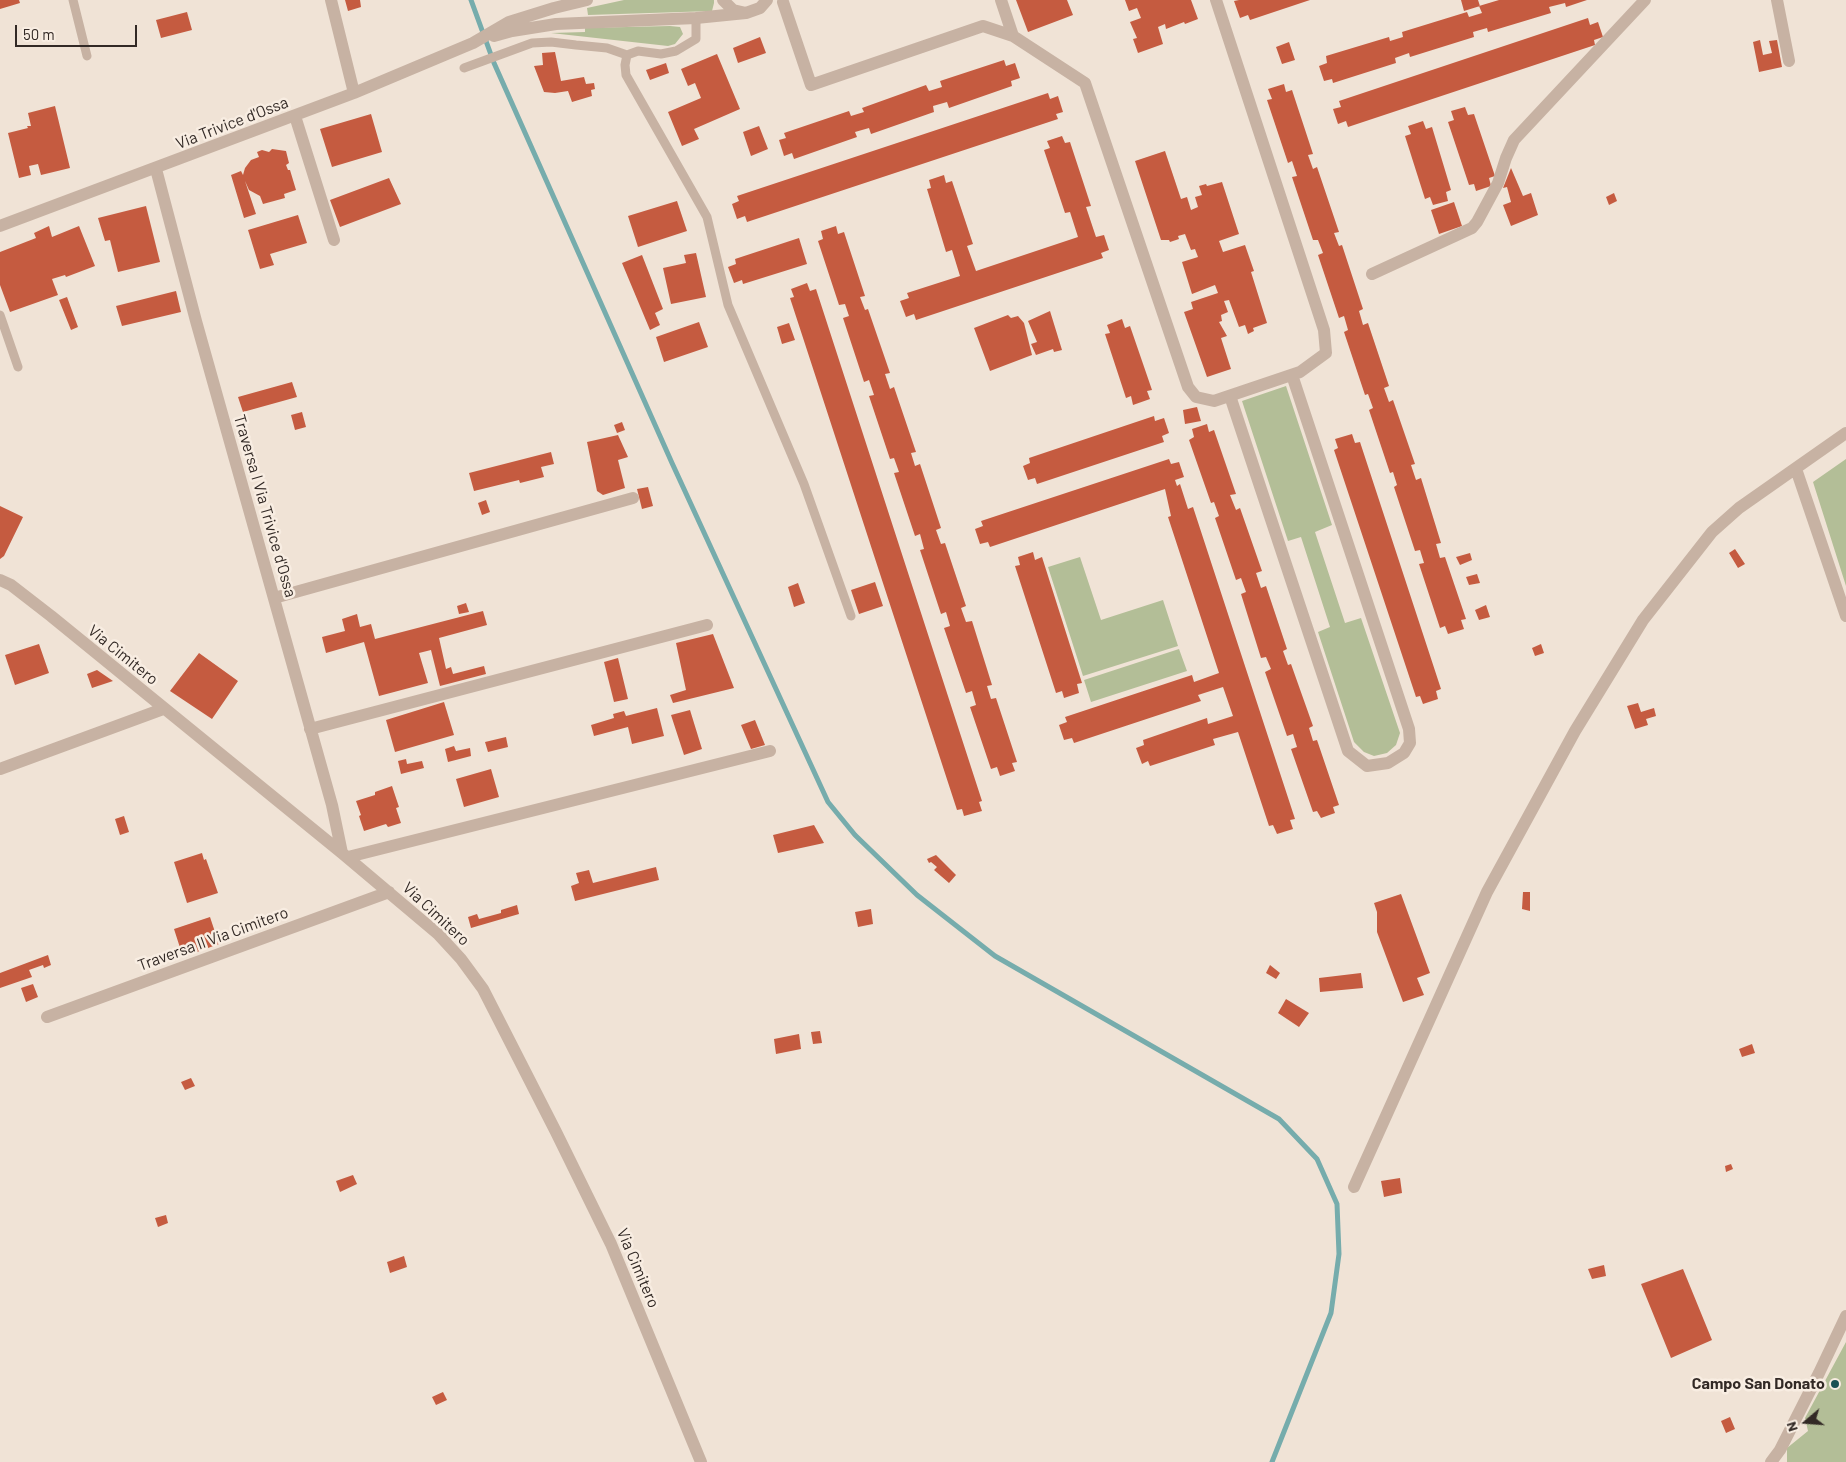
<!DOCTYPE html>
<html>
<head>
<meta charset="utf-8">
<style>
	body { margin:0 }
	#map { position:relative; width:1846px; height:1462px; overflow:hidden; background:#f0e3d6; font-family:Barlow,sans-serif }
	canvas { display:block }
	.north { position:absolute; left:1781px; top:1397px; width:50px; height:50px; -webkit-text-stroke:4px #f8ede2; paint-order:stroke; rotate:252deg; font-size:14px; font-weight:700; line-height:20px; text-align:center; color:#322925 }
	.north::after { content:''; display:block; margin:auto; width:18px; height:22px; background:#322925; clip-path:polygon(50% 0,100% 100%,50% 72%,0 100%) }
	.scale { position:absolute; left:15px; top:25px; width:122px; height:22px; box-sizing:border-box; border:2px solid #322925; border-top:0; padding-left:6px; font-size:15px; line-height:18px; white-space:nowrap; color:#322925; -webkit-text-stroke:4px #f8ede2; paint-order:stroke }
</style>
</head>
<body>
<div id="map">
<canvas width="1846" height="1462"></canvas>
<div class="north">N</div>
<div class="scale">50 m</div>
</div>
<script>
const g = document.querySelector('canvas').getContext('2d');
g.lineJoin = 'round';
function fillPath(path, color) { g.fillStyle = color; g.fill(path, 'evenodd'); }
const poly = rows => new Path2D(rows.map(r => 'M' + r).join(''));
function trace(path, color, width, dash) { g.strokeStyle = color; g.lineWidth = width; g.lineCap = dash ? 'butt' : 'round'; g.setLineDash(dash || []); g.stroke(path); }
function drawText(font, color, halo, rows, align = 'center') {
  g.font = font + ' Barlow,sans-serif'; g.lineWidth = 5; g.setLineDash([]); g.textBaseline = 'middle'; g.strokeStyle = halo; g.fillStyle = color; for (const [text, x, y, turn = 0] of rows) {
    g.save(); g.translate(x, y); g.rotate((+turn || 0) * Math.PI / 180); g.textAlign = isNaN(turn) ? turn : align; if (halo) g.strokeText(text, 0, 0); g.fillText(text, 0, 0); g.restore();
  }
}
fillPath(poly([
	[624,0,714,0,714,3,712,11,588,15,587,8],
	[670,26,680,27,683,34,675,44,668,46,551,33,585,32,585,28],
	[1286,386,1332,525,1315,532,1345,623,1361,618,1400,733,1396,745,1387,753,1374,756,1364,752,1354,742,1318,632,1330,627,1301,537,1288,541,1242,401],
	[1846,459,1846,586,1813,482],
	[1080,557,1101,620,1163,600,1178,646,1083,676,1048,567],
	[1179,649,1187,671,1091,702,1084,680],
	[1846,1342,1846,1462,1787,1462,1787,1448,1808,1431,1805,1418]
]), '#b3be97');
trace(poly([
	[471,0,494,63,672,463,828,802,855,835,917,895,995,956,1279,1119,1317,1159,1337,1204,1339,1254,1331,1313,1272,1462]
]), '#76acac', 5);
fillPath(poly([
	[0,0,19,0,20,3,0,9],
	[345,0,360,0,361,7,348,11],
	[1016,0,1067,0,1073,15,1028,32],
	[1125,0,1191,0,1198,19,1185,24,1184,22,1166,29,1165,24,1158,27,1163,44,1138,53,1133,39,1137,38,1130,22,1141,18,1137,8,1129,11],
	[1239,0,1310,0,1250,20,1248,15,1240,18,1234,1],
	[1461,0,1478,0,1480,6,1464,11],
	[1499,0,1587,0,1566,7,1565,3,1549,7,1551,13,1488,32,1487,28,1473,32,1474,37,1410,57,1409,53,1395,58,1396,63,1333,83,1332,79,1324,81,1319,66,1327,63,1326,56,1389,37,1390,41,1403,37,1402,32,1467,12,1469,17,1482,13,1479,6],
	[187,12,192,30,161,38,156,20],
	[1588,18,1590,25,1598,22,1603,37,1594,40,1595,45,1348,127,1346,121,1338,124,1333,109,1341,107,1339,101],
	[760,37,766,53,738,63,733,48],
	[1760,40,1763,55,1772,53,1769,41,1777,40,1782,67,1759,72,1753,42],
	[1289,42,1295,60,1282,64,1276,47],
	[555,52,561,81,584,77,586,84,594,83,595,89,591,90,592,96,572,102,568,91,555,93,544,92,534,66,543,65,542,53],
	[717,54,740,109,694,129,699,139,682,146,668,112,701,98,695,83,688,86,681,69],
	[1004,60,1006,66,1015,63,1020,78,1011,81,1012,86,949,108,947,102,933,106,934,112,871,134,869,128,855,132,857,137,794,159,792,153,784,156,779,140,786,138,784,133,849,111,851,116,864,112,862,108,926,85,929,91,942,87,940,81],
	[666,63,669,73,650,80,646,70],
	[1284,84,1286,92,1292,90,1313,154,1308,155,1313,169,1317,167,1339,232,1334,233,1339,246,1342,245,1363,309,1359,311,1363,325,1368,323,1389,386,1384,388,1389,402,1393,400,1415,464,1411,465,1416,480,1421,478,1441,543,1436,544,1440,558,1445,557,1466,619,1461,620,1464,629,1448,634,1445,626,1440,628,1419,564,1424,563,1420,550,1415,551,1394,487,1397,485,1393,472,1390,473,1369,410,1373,408,1368,394,1365,395,1344,332,1348,330,1344,316,1339,318,1318,255,1323,253,1318,240,1313,240,1292,177,1297,176,1292,161,1288,163,1267,100,1272,99,1268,89],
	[1048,93,1050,99,1058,96,1063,112,1056,114,1058,119,747,222,745,216,737,219,732,204,739,201,737,196],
	[55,106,70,168,41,175,38,164,29,166,31,175,19,178,8,133,28,128,27,126,31,126,28,113],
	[1465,107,1468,115,1474,114,1495,176,1489,178,1491,186,1476,191,1474,184,1469,185,1448,122,1454,120,1451,111],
	[371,114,382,152,332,167,320,129],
	[1423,121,1426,129,1432,127,1451,190,1446,192,1448,201,1433,205,1430,197,1425,199,1405,136,1411,134,1408,126],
	[759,126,768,149,751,156,743,132],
	[1062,136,1065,143,1070,142,1091,206,1086,207,1096,237,1104,235,1109,250,1101,253,1103,258,916,320,914,314,906,317,900,301,909,298,907,293,960,276,952,250,946,252,927,189,931,188,929,180,944,175,946,183,952,181,973,244,967,246,976,271,1078,237,1070,212,1065,213,1044,150,1050,148,1047,141],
	[272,149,286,151,289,163,286,165,288,170,290,170,296,190,284,194,285,198,263,204,260,196,249,190,245,181,256,214,244,218,231,175,241,171,243,175,245,168,251,160,259,157,257,152,262,150,269,152],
	[1165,151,1181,199,1187,197,1191,210,1198,207,1195,197,1202,195,1199,186,1206,184,1207,186,1222,182,1239,234,1219,241,1223,252,1245,245,1254,271,1251,272,1267,323,1253,328,1254,331,1248,334,1245,325,1239,327,1229,300,1224,301,1228,312,1221,315,1222,321,1219,322,1227,336,1221,338,1231,369,1207,377,1184,312,1193,309,1191,302,1218,293,1215,285,1192,294,1182,262,1198,257,1195,249,1191,250,1185,234,1178,236,1179,239,1170,242,1169,240,1161,240,1135,161],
	[1511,168,1523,196,1531,193,1538,215,1511,226,1503,205,1511,202,1507,187,1503,188],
	[389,178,401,204,340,227,330,200],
	[1614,193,1617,201,1609,205,1606,197],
	[677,201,687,231,638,247,628,216],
	[1454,202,1462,226,1439,234,1431,210],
	[146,206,160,262,118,272,110,240,105,241,98,218],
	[298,215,307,243,270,254,274,265,260,269,248,230],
	[49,226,52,237,79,226,95,266,66,277,65,275,52,279,58,295,10,312,0,285,0,252,36,238,34,233],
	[836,226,838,234,844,232,865,296,860,297,865,310,868,309,890,373,885,374,890,389,894,387,916,452,911,453,915,466,920,464,941,528,936,530,941,544,945,543,966,606,961,608,966,622,972,621,992,685,987,686,991,699,996,698,1017,762,1012,763,1015,771,1000,776,997,767,991,769,970,707,976,705,972,691,966,693,944,628,950,626,946,612,941,614,920,550,924,549,920,534,915,536,894,473,899,472,894,458,890,459,869,396,874,395,869,380,864,382,843,318,849,316,845,304,839,305,818,241,823,239,821,231],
	[799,238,807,264,743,284,742,280,734,283,728,267,736,264,735,259],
	[696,253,706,297,671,304,663,268,686,263,684,255],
	[642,255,663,309,655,313,660,325,650,330,622,263],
	[807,283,810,291,816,289,982,801,979,802,982,811,964,816,962,809,957,810,790,298,794,297,791,289],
	[176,291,181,312,122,326,116,306],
	[67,297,78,327,71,330,59,300],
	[1050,311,1062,350,1054,352,1053,349,1036,355,1031,344,1037,342,1028,321],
	[1008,315,1011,318,1018,316,1024,323,1032,355,990,371,974,328],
	[1122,319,1125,328,1130,326,1152,390,1147,391,1150,399,1133,405,1131,396,1126,398,1105,334,1110,333,1107,325],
	[699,322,708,347,664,362,656,337],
	[789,323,795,340,782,344,777,327],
	[292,382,297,397,243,412,238,397],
	[1197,407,1201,421,1185,424,1183,410],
	[302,412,306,427,295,430,291,415],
	[1154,416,1155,421,1164,418,1169,433,1162,436,1164,442,1037,484,1035,478,1028,480,1023,466,1030,463,1029,458],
	[622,422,625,430,617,433,614,425],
	[1207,424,1209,432,1214,430,1236,494,1230,495,1236,510,1240,508,1262,571,1256,573,1261,588,1266,586,1287,649,1283,651,1288,665,1291,664,1313,726,1309,728,1313,741,1317,740,1339,805,1333,807,1335,813,1321,818,1317,811,1313,812,1291,749,1297,747,1293,734,1287,736,1265,672,1271,669,1266,657,1261,658,1241,594,1246,592,1241,578,1236,580,1215,518,1219,516,1214,502,1211,503,1189,440,1194,437,1192,429],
	[1352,434,1355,443,1360,442,1441,689,1436,691,1438,699,1423,704,1420,696,1416,697,1334,450,1338,448,1335,439],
	[618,435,628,457,618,460,625,488,603,495,597,491,587,442],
	[551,452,554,464,541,467,544,477,520,483,519,480,474,491,469,473],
	[1169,459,1171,464,1179,462,1184,477,1175,480,1177,486,1180,484,1188,509,1193,507,1295,819,1290,820,1293,829,1277,834,1273,825,1269,826,1238,732,1213,739,1215,745,1150,766,1148,761,1142,764,1136,748,1144,745,1143,740,1207,718,1208,724,1233,716,1223,687,1198,695,1201,701,1074,743,1072,738,1064,740,1059,725,1067,722,1065,717,1192,675,1194,682,1219,673,1168,517,1171,516,1165,489,990,547,988,542,980,544,975,529,983,526,981,521],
	[648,487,653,506,642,509,637,489],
	[486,500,490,512,482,515,478,503],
	[0,506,23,517,4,556,0,559],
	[1735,549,1745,564,1738,568,1729,553],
	[1033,552,1035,560,1042,557,1082,683,1077,684,1079,693,1064,698,1062,691,1056,693,1015,566,1020,565,1018,557],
	[1470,553,1472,560,1460,565,1456,557],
	[1477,574,1480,583,1469,585,1466,577],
	[875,582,883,606,859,614,851,590],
	[798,583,805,603,794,607,788,587],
	[466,603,469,612,459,614,457,606],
	[1486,605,1490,617,1479,620,1475,610],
	[483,611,487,625,439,638,446,669,451,667,453,674,484,666,486,674,440,686,431,650,419,653,428,683,379,696,364,642,326,653,322,637,345,631,342,619,357,614,360,627,371,624,375,639],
	[713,634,734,688,673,703,670,695,686,690,676,643],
	[39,644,49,673,15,685,5,655],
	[1541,644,1544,653,1535,656,1532,648],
	[199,653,238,681,212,719,170,691],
	[618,658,628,699,614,702,604,662],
	[97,670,113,681,92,688,87,674],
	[444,702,454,735,395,752,386,720],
	[1638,703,1641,712,1654,708,1656,716,1646,719,1648,725,1635,729,1627,706],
	[657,708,664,736,632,744,628,727,594,736,591,725,614,718,613,714,624,711,626,716],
	[690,710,702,749,684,755,671,715],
	[755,720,765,745,751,749,741,725],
	[506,737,508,747,488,752,485,742],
	[454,746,456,751,470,748,471,756,448,762,445,749],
	[406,759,407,764,422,761,424,768,401,774,398,761],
	[491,769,499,797,464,807,456,779],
	[392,786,399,807,396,808,401,823,388,827,386,824,364,831,359,816,361,815,356,801,375,795,375,792],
	[124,816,129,832,120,835,115,819],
	[814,825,824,843,778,853,773,835],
	[202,853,204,860,206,859,218,893,187,903,174,862],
	[936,855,956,875,949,883,934,870,937,867,931,862,929,863,927,859],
	[656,867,659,880,575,901,571,886,579,883,576,873,589,870,593,883],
	[1523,892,1530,892,1530,911,1522,909],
	[1401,894,1430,973,1417,978,1424,995,1403,1002,1377,932,1377,912,1374,903],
	[517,905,519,914,471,928,468,917,477,914,479,919,501,913,501,910],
	[871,909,873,924,858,927,855,912],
	[210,917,219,944,183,957,174,929],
	[48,955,51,965,44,968,43,965,29,970,32,977,0,988,0,973],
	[1270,965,1280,973,1276,979,1266,973],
	[1361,973,1363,988,1320,992,1319,978],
	[33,984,38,997,26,1002,21,988],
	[1286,999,1309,1013,1299,1027,1278,1013],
	[820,1031,822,1043,813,1044,811,1032],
	[799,1034,801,1049,776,1054,774,1039],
	[1752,1044,1755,1053,1742,1057,1739,1049],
	[191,1078,195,1086,185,1090,181,1082],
	[1731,1164,1733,1169,1726,1172,1725,1166],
	[353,1175,357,1184,340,1192,336,1181],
	[1400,1178,1402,1193,1384,1197,1381,1181],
	[166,1215,168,1223,158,1227,155,1218],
	[404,1256,407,1267,390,1273,387,1262],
	[1604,1265,1606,1276,1592,1279,1588,1269],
	[1683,1269,1712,1340,1671,1358,1641,1284],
	[443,1392,447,1400,436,1405,432,1397],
	[1730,1417,1735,1429,1726,1433,1721,1421]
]), '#c55b40');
trace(poly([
	[73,0,87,56],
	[696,18,696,39,676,51,661,54,638,51,627,55,625,65,626,75,707,217,728,305,804,484,851,616],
	[464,68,532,43,551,42,576,45,607,48,627,55],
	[0,315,18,367]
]), '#c7b2a3', 9);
trace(poly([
	[331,0,354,93],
	[723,0,733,10,746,13,760,8,767,0],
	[1001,0,1013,36,1085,83,1188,387,1196,397,1214,401,1300,372,1326,353,1324,330,1216,0],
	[1777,0,1789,61],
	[783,2,811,85,983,26,1013,36],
	[494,36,512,31,556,24,696,18,746,13],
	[295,116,334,240],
	[156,169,196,321,332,805,342,853],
	[0,226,354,93,473,43,509,22,554,8,587,0],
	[1372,274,1472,228,1477,222,1498,183,1506,158,1514,140,1645,0],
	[1230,396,1348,751,1367,766,1388,763,1404,753,1410,743,1409,729,1292,375],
	[1796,469,1846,616],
	[0,580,11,585,51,616,342,853,438,934,461,959,483,989,556,1132,611,1244,701,1462],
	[274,598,633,498],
	[310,729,707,625],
	[0,769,163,709],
	[348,857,770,751],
	[47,1017,389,892],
	[1354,1187,1487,892,1575,731,1643,620,1712,532,1739,508,1846,433],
	[1771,1462,1780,1450,1819,1373,1846,1316]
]), '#c7b2a3', 12);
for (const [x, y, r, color] of [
	[1835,1384,5,"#1b5153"]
]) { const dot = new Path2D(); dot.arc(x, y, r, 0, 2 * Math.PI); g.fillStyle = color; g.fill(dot); trace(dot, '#f8ede2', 2); }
drawText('16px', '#322925', '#f8ede2', [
	["Via Trivice d'Ossa",232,123,-21],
	["Traversa I Via Trivice d'Ossa",265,506,74],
	["Via Cimitero",123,655,39],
	["Via Cimitero",436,914,43],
	["Traversa II Via Cimitero",213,939,-20],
	["Via Cimitero",638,1268,67]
]);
drawText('bold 16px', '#322925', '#f8ede2', [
	["Campo San Donato",1825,1384]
], 'right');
</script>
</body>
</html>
